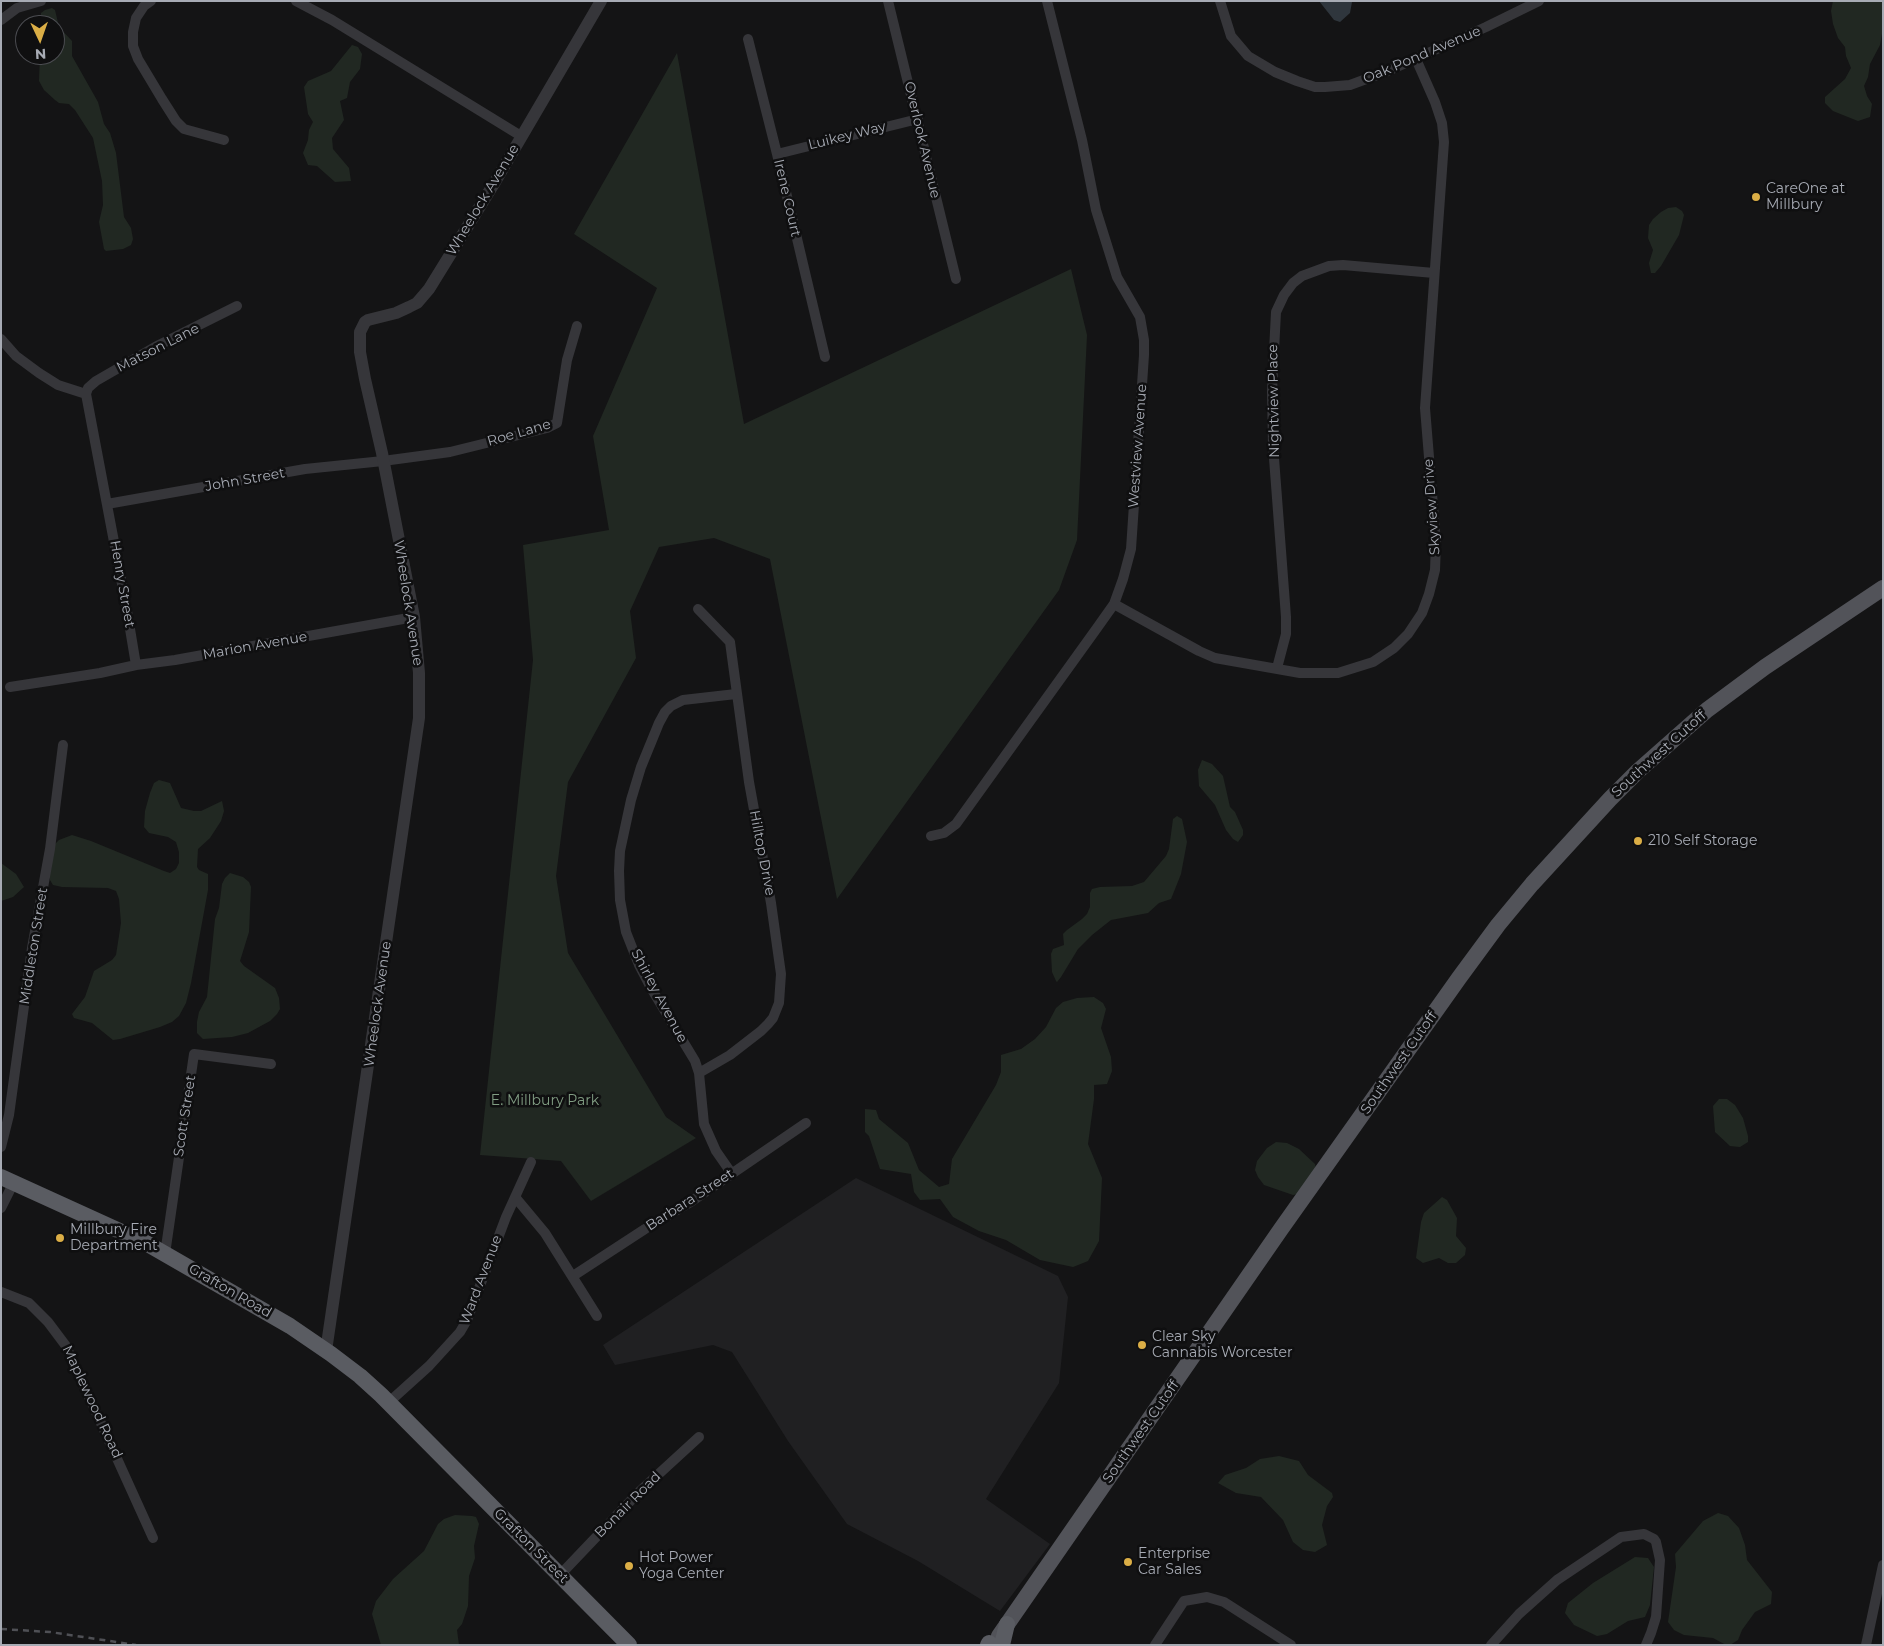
<!DOCTYPE html>
<html>
<head>
<meta charset="utf-8">
<style>
	body { margin:0 }
	#map { position:relative; width:1884px; height:1646px; overflow:hidden; background:#141415; font-family:Montserrat,sans-serif }
	canvas { display:block }
	.frame { position:absolute; inset:0; border:2px solid #a7abb4; pointer-events:none }
	.north { position:absolute; left:15px; top:15px; width:50px; height:50px; box-sizing:border-box; background:#0f0f10; border:1px solid #4c4d52; border-radius:50%; rotate:177deg; font-size:14px; font-weight:700; line-height:20px; text-align:center; color:#a7abb4 }
	.north::after { content:''; display:block; margin:auto; width:18px; height:22px; background:#dbae46; clip-path:polygon(50% 0,100% 100%,50% 72%,0 100%) }
</style>
</head>
<body>
<div id="map">
<canvas width="1884" height="1646"></canvas>
<div class="frame"></div>
<div class="north">N</div>
</div>
<script>
const g = document.querySelector('canvas').getContext('2d');
g.lineJoin = 'round';
function fillPath(path, color) { g.fillStyle = color; g.fill(path, 'evenodd'); }
const poly = rows => new Path2D(rows.map(r => 'M' + r).join(''));
function trace(path, color, width, dash) { g.strokeStyle = color; g.lineWidth = width; g.lineCap = dash ? 'butt' : 'round'; g.setLineDash(dash || []); g.stroke(path); }
function drawText(font, color, halo, rows, align = 'center') {
  g.font = font + ' Montserrat,sans-serif'; g.lineWidth = 5; g.setLineDash([]); g.textBaseline = 'middle'; g.strokeStyle = halo; g.fillStyle = color; for (const [text, x, y, turn = 0] of rows) {
    g.save(); g.translate(x, y); g.rotate((+turn || 0) * Math.PI / 180); g.textAlign = isNaN(turn) ? turn : align; if (halo) g.strokeText(text, 0, 0); g.fillText(text, 0, 0); g.restore();
  }
}
fillPath(poly([
	[856,1178,1058,1276,1068,1297,1059,1383,986,1499,1050,1544,1000,1611,918,1561,847,1524,788,1441,732,1352,713,1345,615,1365,603,1345]
]), '#202022');
fillPath(poly([
	[1833,1,1883,1,1883,28,1880,45,1870,64,1868,77,1864,86,1867,96,1872,104,1870,117,1858,121,1833,111,1825,103,1825,97,1845,79,1851,68,1846,56,1845,47,1838,38,1833,24,1831,11],
	[52,8,55,10,59,27,72,41,72,56,98,102,104,124,110,133,116,153,124,217,131,228,133,239,131,245,123,249,106,251,104,249,99,222,103,205,102,181,93,138,75,110,69,104,59,103,55,100,44,90,39,81,40,55,55,55,55,25,43,25,41,18,41,13,45,10],
	[352,45,358,47,362,54,360,69,350,82,347,98,340,101,344,120,332,138,333,149,349,168,351,181,335,182,317,166,308,165,303,153,308,140,309,130,313,122,308,114,304,87,308,81,331,71],
	[677,53,744,424,1071,269,1087,335,1077,540,1059,590,837,899,770,559,714,538,659,547,630,611,636,658,568,782,556,876,568,953,666,1117,696,1138,591,1201,561,1161,480,1155,533,660,523,545,609,530,593,436,657,288,574,234],
	[1676,207,1682,211,1684,215,1679,235,1661,266,1655,273,1651,273,1649,263,1653,250,1648,238,1649,225,1653,219,1661,212,1668,208],
	[1202,760,1212,764,1223,776,1230,807,1235,812,1243,830,1243,835,1238,842,1233,839,1226,830,1215,805,1199,786,1198,770],
	[159,780,170,783,181,808,194,811,201,811,222,801,224,811,221,821,210,838,198,849,197,867,199,870,208,874,208,890,191,983,186,1003,179,1016,172,1022,160,1027,120,1039,113,1040,92,1023,74,1018,72,1014,85,997,94,971,112,960,116,955,121,923,119,899,116,891,108,888,62,887,53,885,50,880,49,870,54,845,59,840,72,835,91,841,164,871,170,873,176,869,179,863,179,852,176,842,168,837,149,833,144,827,145,811,150,793,154,783],
	[1177,816,1182,819,1187,842,1181,874,1171,899,1159,903,1148,913,1111,920,1092,935,1078,949,1061,977,1057,982,1056,981,1052,972,1051,954,1053,949,1064,945,1063,934,1067,930,1082,919,1087,914,1090,907,1090,893,1092,889,1100,887,1132,886,1144,882,1166,856,1169,849,1173,819],
	[1,863,16,874,24,887,13,897,1,901],
	[230,873,243,877,249,882,251,887,249,932,240,961,244,966,275,988,279,998,280,1009,277,1014,270,1021,248,1033,232,1037,203,1039,197,1033,197,1022,199,1012,207,997,215,919,219,908,222,884,225,878],
	[1094,997,1103,1003,1106,1009,1101,1028,1111,1057,1112,1071,1107,1084,1094,1085,1094,1099,1088,1144,1102,1178,1099,1241,1088,1261,1073,1267,1040,1260,1006,1240,979,1231,953,1217,940,1199,920,1200,914,1192,911,1174,880,1169,869,1136,865,1132,865,1109,876,1110,879,1119,908,1143,919,1170,939,1187,949,1184,952,1159,996,1085,1001,1072,1001,1055,1021,1049,1035,1039,1046,1027,1056,1008,1063,1002,1077,998],
	[1719,1099,1727,1099,1735,1105,1743,1118,1748,1136,1748,1142,1740,1147,1730,1146,1715,1132,1713,1106],
	[1276,1142,1287,1143,1299,1149,1315,1164,1316,1168,1298,1194,1293,1195,1264,1185,1258,1177,1255,1170,1257,1161,1267,1148],
	[1442,1197,1447,1200,1457,1218,1456,1236,1466,1248,1465,1255,1456,1263,1448,1263,1439,1258,1423,1263,1416,1258,1421,1222,1424,1213],
	[1279,1456,1299,1461,1308,1475,1332,1493,1333,1497,1327,1506,1322,1525,1327,1545,1315,1552,1303,1550,1293,1542,1283,1520,1261,1497,1236,1493,1218,1483,1225,1475,1246,1468,1260,1459],
	[1718,1513,1728,1516,1739,1528,1745,1545,1747,1560,1772,1592,1771,1604,1755,1612,1742,1630,1738,1640,1730,1645,1726,1645,1713,1638,1684,1635,1674,1630,1668,1622,1676,1567,1675,1554,1703,1521],
	[455,1515,472,1516,476,1517,479,1524,474,1546,475,1558,469,1576,468,1606,462,1624,457,1630,459,1645,381,1645,372,1614,376,1601,393,1579,424,1551,438,1524,444,1519],
	[1635,1557,1648,1558,1654,1567,1650,1605,1645,1617,1628,1621,1607,1634,1597,1636,1574,1625,1565,1613,1568,1603,1593,1583]
]), '#212822');
fillPath(poly([
	[1319,1,1359,1,1352,2,1350,13,1340,22,1334,20]
]), '#2f363d');
trace(poly([
	[151,1,144,6,136,18,133,32,133,46,138,59,162,99,176,121,184,129,224,140],
	[296,1,332,20,521,136],
	[888,1,956,279],
	[1220,1,1231,36,1248,56,1275,72,1297,81,1315,87,1325,87,1350,85,1388,71,1486,27,1539,1],
	[1,20,17,8,41,1],
	[748,39,777,154,825,357],
	[777,154,918,119],
	[1,339,16,356,39,373,58,385,86,394,126,605,136,665],
	[86,394,88,388,96,381,155,347,237,306],
	[107,504,305,469,383,461,450,452,547,428,557,423,567,360,577,326],
	[1114,604,1199,651,1215,658,1300,673,1338,673,1373,662,1394,648,1408,634,1422,613,1429,594,1435,570,1436,543,1425,408,1444,142,1442,123,1435,102,1416,59],
	[698,609,730,642,749,782,771,903,781,974,779,1003,773,1018,768,1024,761,1031,730,1055,699,1073],
	[1277,668,1286,634,1286,617,1273,445,1272,391,1276,312,1284,295,1293,283,1302,276,1329,266,1343,265,1434,273],
	[10,687,100,673,136,665,175,660,414,617],
	[931,836,944,833,956,824,1097,628,1114,604,1123,579,1131,549,1144,355,1144,340,1140,317,1117,277,1096,210,1082,140,1047,1],
	[1,1147,9,1115,32,948,50,849,63,745],
	[732,1174,716,1151,704,1124,699,1073,695,1061,651,988,639,965,626,932,620,900,619,871,620,851,631,800,641,767,659,723,665,712,671,706,683,700,736,694],
	[515,1197,545,1233,597,1316],
	[1,1208,14,1182],
	[165,1254,194,1054,271,1064],
	[573,1276,645,1229,689,1203,806,1123],
	[1,1292,29,1303,48,1322,66,1346,153,1538],
	[388,1403,429,1366,460,1332,467,1320,506,1217,531,1162],
	[560,1575,639,1492,699,1437],
	[1155,1645,1184,1601,1207,1597,1224,1602,1291,1645],
	[1491,1645,1519,1614,1557,1580,1621,1537,1644,1534,1654,1539,1656,1542,1660,1560,1656,1617,1651,1633,1646,1645],
	[1866,1645,1883,1565]
]), '#36363a', 10);
trace(poly([
	[326,1351,419,718,419,673,414,617,382,453,365,379,360,352,360,332,365,322,368,320,396,313,409,307,417,303,429,289,495,182,601,1]
]), '#36363a', 12);
trace(poly([
	[999,1636,1281,1229,1459,978,1498,925,1532,884,1610,799,1638,771,1707,710,1765,667,1883,588]
]), '#525359', 16);
trace(poly([
	[1,1177,146,1243,290,1326,331,1354,360,1376,381,1395,629,1645],
	[988,1645,989,1643],
	[1002,1645,1007,1624]
]), '#5a5c62', 16);
trace(poly([
	[1,1629,50,1632,136,1645]
]), '#4f5055', 2.5, [6, 5]);
for (const [x, y, r, color] of [
	[1756,197,5,"#dbae46"],
	[1638,841,5,"#dbae46"],
	[60,1238,5,"#dbae46"],
	[1142,1345,5,"#dbae46"],
	[1128,1562,5,"#dbae46"],
	[629,1566,5,"#dbae46"]
]) { const dot = new Path2D(); dot.arc(x, y, r, 0, 2 * Math.PI); g.fillStyle = color; g.fill(dot); trace(dot, '#0f0f10', 2); }
drawText('14px', '#a7abb4', '#0f0f10', [
	["Oak Pond Avenue",1422,55,-23],
	["Luikey Way",847,136,-14],
	["Overlook Avenue",922,140,77],
	["Irene Court",787,198,77],
	["Wheelock Avenue",483,200,-59],
	["Matson Lane",158,348,-27],
	["Nightview Place",1274,401,-91],
	["Roe Lane",519,433,-16],
	["Westview Avenue",1138,446,-86],
	["John Street",245,480,-10],
	["Skyview Drive",1432,507,-94],
	["Henry Street",122,584,80],
	["Wheelock Avenue",408,603,81],
	["Marion Avenue",255,646,-10],
	["Southwest Cutoff",1659,754,-42],
	["Hilltop Drive",762,853,79],
	["Middleton Street",34,946,-81],
	["Shirley Avenue",659,996,62],
	["Wheelock Avenue",378,1004,-82],
	["Southwest Cutoff",1399,1063,-55],
	["Scott Street",185,1116,-81],
	["Barbara Street",690,1200,-33],
	["Ward Avenue",481,1280,-69],
	["Grafton Road",230,1291,30],
	["Maplewood Road",92,1402,65],
	["Southwest Cutoff",1141,1432,-55],
	["Bonair Road",628,1505,-45],
	["Grafton Street",531,1546,45]
]);
drawText('14px', '#a7abb4', '#0f0f10', [
	["CareOne at",1766,189],
	["Millbury",1766,205],
	["210 Self Storage",1648,841],
	["Millbury Fire",70,1230],
	["Department",70,1246],
	["Clear Sky",1152,1337],
	["Cannabis Worcester",1152,1353],
	["Enterprise",1138,1554],
	["Car Sales",1138,1570],
	["Hot Power",639,1558],
	["Yoga Center",639,1574]
], 'left');
drawText('14px', '#819d83', '#0f0f10', [
	["E. Millbury Park",545,1101]
]);
</script>
</body>
</html>
